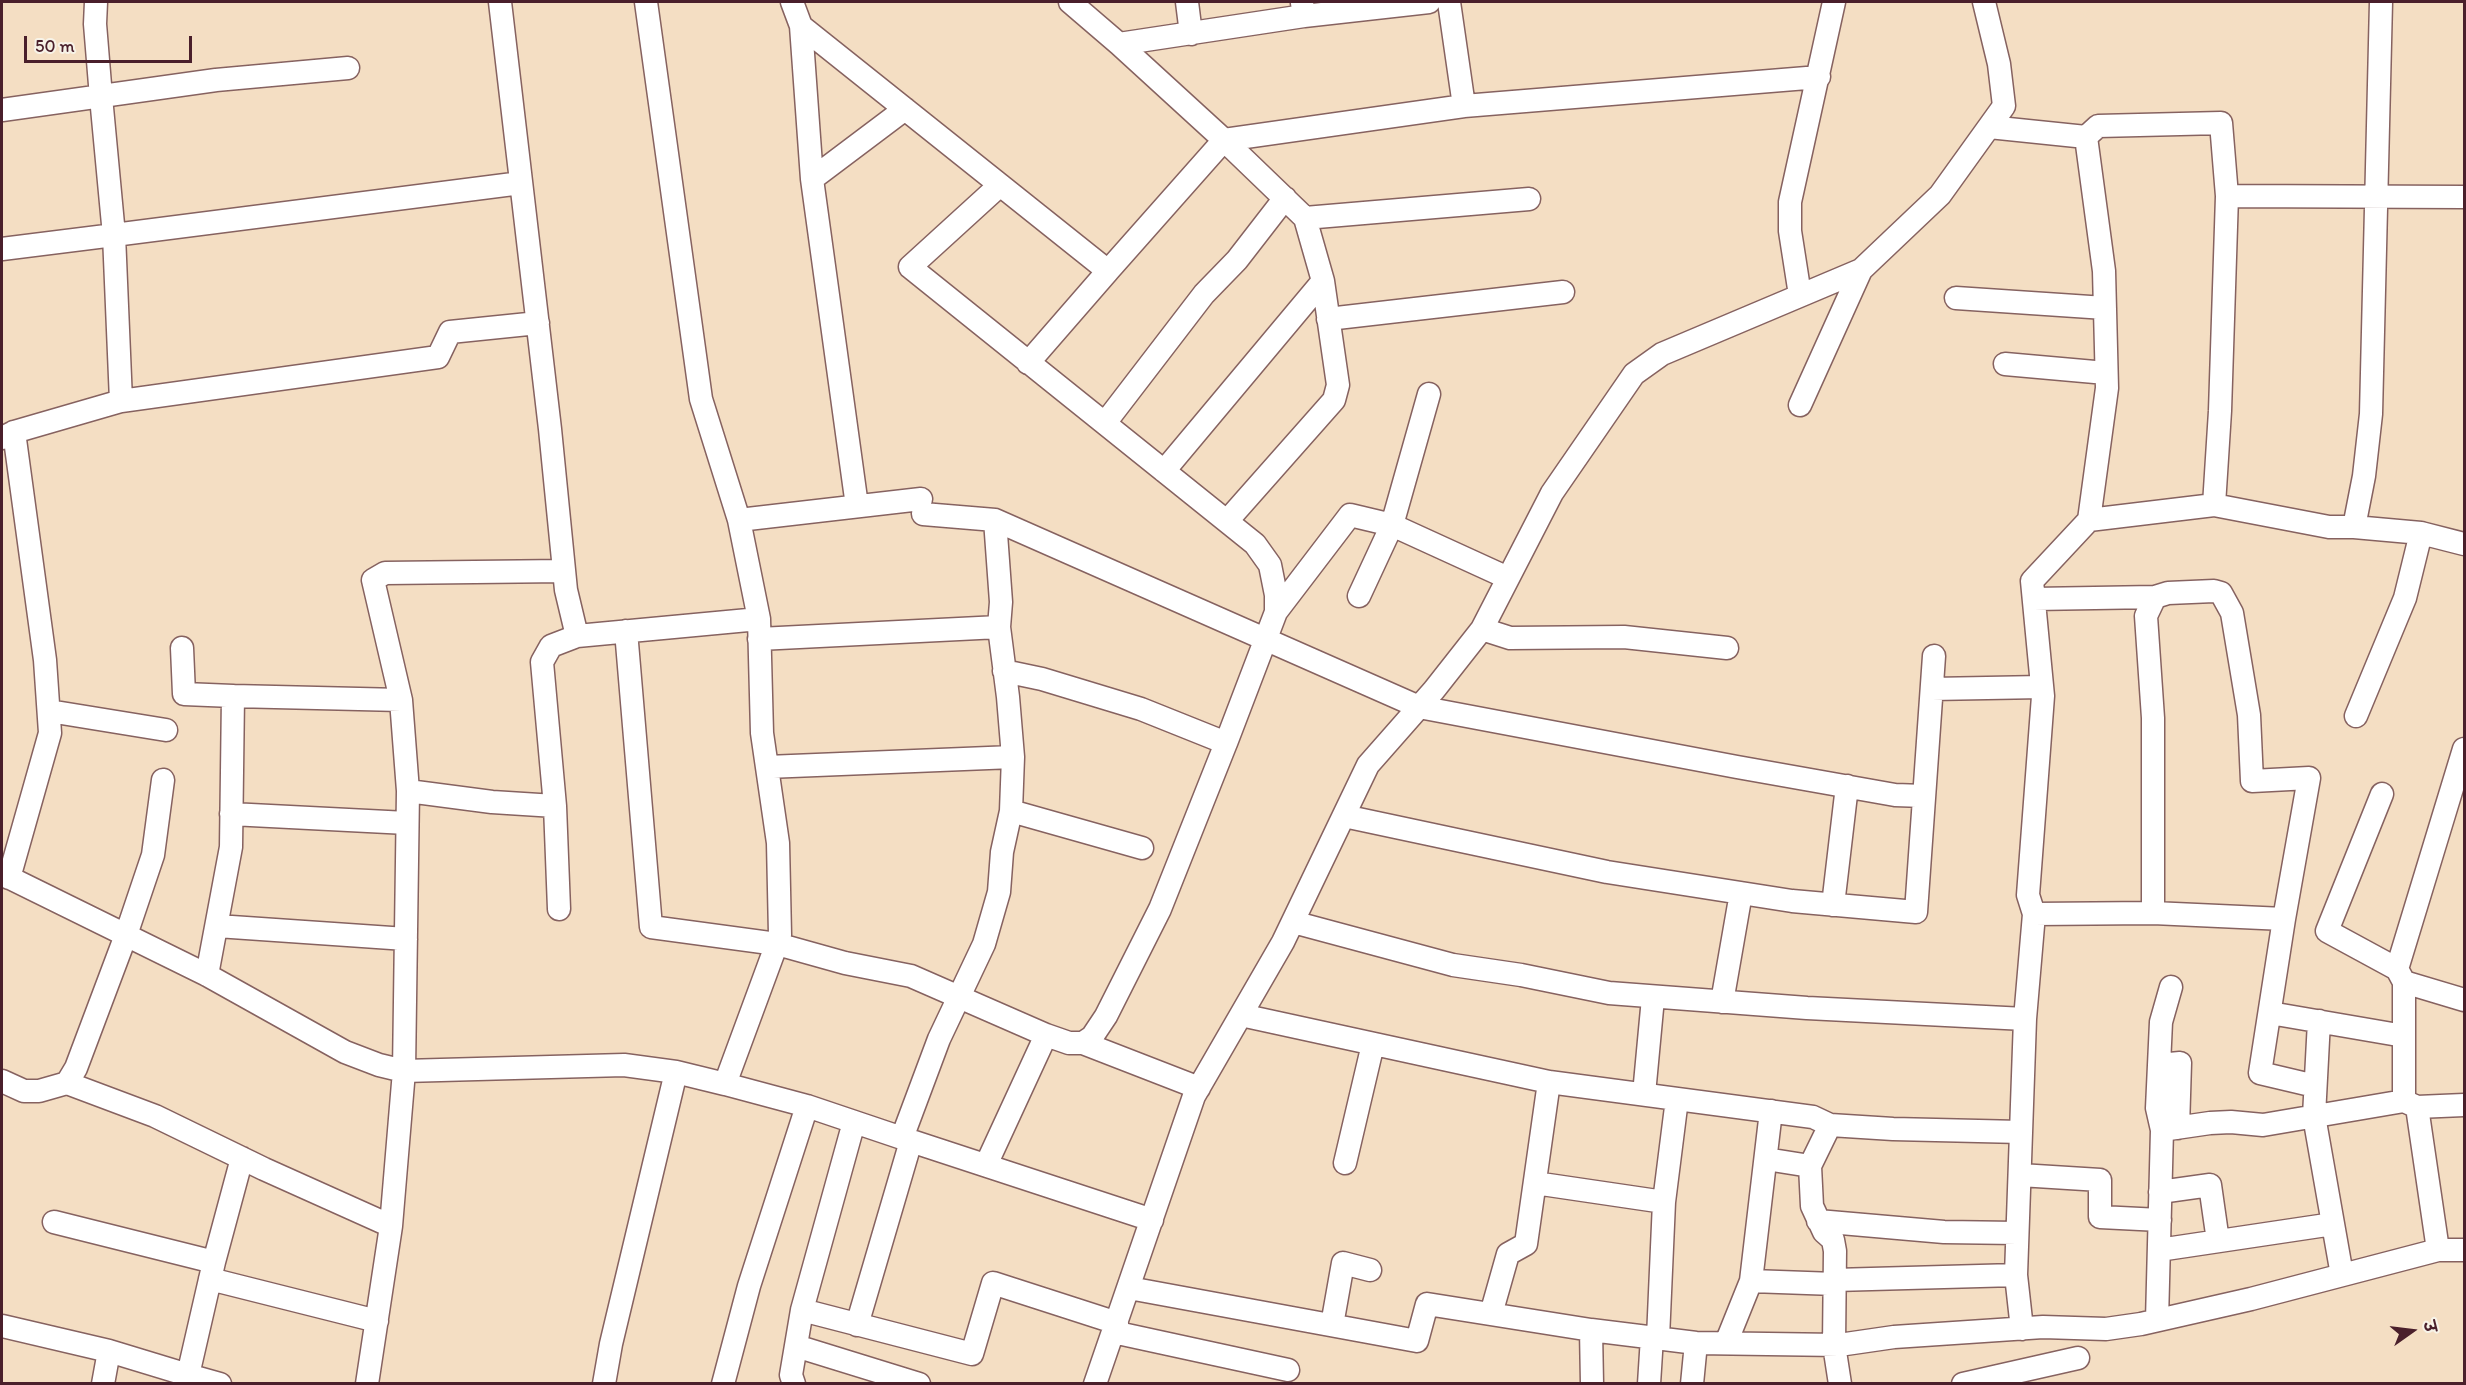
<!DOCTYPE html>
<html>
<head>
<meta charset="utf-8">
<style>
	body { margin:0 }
	#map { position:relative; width:2466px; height:1385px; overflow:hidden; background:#f4dec3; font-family:Itim,"Playpen Sans Deva",sans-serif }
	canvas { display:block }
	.frame { position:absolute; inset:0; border:3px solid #4a1f2b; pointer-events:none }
	.north { position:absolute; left:2382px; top:1301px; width:60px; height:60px; -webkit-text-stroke:4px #f7f3e8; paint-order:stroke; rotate:76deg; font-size:16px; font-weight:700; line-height:24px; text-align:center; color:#4a1f2b }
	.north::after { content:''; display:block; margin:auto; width:21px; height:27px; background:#4a1f2b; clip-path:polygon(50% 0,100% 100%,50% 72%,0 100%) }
	.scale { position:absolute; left:24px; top:36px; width:168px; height:27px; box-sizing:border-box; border:3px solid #4a1f2b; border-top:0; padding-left:8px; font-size:18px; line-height:21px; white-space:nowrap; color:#4a1f2b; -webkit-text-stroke:4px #f7f3e8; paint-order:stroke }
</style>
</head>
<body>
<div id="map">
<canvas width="2466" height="1385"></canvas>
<div class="frame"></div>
<div class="north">उ</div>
<div class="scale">50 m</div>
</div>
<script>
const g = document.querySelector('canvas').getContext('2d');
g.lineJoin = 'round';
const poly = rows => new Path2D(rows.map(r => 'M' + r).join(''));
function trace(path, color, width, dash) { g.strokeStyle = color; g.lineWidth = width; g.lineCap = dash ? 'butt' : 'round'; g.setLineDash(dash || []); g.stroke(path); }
const minor = poly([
	[96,2,95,24,101,97,114,235,521,183],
	[500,2,550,429,566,590,577,636,759,619],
	[646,2,701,399,739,520,759,619,762,733,778,843,780,935,725,1084,807,1106,902,1138,939,1039,984,944,999,892,1002,852,1011,811,1013,757,1008,697,999,627,759,639],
	[792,2,801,26,1108,271,1224,140,1305,218,1323,281,1164,471],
	[1070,2,1119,44],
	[1187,2,1191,34],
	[1449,2,1464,106],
	[2381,2,2371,414,2364,476,2354,527,2421,533,2464,544],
	[1302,3,1304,16,1429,2],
	[1304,16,1119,44,1224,140,1464,106,1819,77],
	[801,26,812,179,905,109],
	[2,110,216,80,348,68],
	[1989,127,2086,137,2104,271,2107,388,2089,520,2214,505],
	[2086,137,2098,126,2221,123,2227,196],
	[812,179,857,506],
	[1000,185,910,267,1255,544,1270,565,1276,595,1276,612],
	[1305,218,1529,199],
	[2,249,114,235,121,401,438,357,450,332,538,323],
	[1800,295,1790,231,1790,202,1834,2],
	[1956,298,2105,308],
	[1328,319,1563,292],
	[1028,363,1108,271],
	[2005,364,2106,373],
	[1800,405,1861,270],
	[1105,423,1204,294,1237,260,1285,198],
	[2,438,14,432,121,401],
	[923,514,995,520,1419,707,1737,767,1895,795,1924,796],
	[739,520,921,499],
	[995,520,1001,602,999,627],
	[2089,520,2032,581,2043,696,2028,895,2034,914,2153,913,2153,718,2146,616,2155,597,2168,593,2214,591,2221,593,2232,613,2249,715,2252,781,2309,778,2284,919,2153,913],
	[1227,521,1334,400,1338,385,1323,281],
	[2354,527,2329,527,2214,505,2220,411,2227,196,2464,197],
	[1359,596,1392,525,1429,394],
	[2034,599,2155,597],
	[1482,629,1510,638,1624,637,1727,648],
	[626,631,651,927,777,944,845,963,911,976,1046,1035,986,1165],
	[182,648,184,694,233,696],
	[1004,671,1042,679,1141,709,1226,743,1160,909,1106,1016,1092,1037,1083,1043,1069,1043,1046,1035],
	[1932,689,2042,687],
	[401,700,373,580,385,573,564,571],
	[49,711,166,730],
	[2356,716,2405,598,2421,533],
	[1226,743,1276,612,1350,515,1392,525,1508,578],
	[2464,749,2397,969,2404,982,2464,1000],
	[767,767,1013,757],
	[408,791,492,802,555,806,542,662,551,646,577,636],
	[2382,794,2327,931,2397,969],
	[555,806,559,909],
	[1011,811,1142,848],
	[231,814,407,823],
	[1344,816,1607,872,1792,901,1916,912,1934,656],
	[2,874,207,975,345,1052,379,1065,404,1071,408,791,401,700,233,696,231,847,207,975],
	[9,878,50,733,45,660,14,432],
	[1833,905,1847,786],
	[2284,919,2260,1073,2315,1086],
	[1293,922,1453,965,1521,975,1609,993,1807,1008,2025,1019,2034,914],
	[217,926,406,939],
	[1722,1002,1741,893],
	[2270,1013,2404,1036],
	[1241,1015,1549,1082,1813,1117,1830,1125,1893,1129,2021,1132],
	[2319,1021,2314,1116,2342,1275],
	[1083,1043,1199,1088],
	[2159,1065,2180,1063,2178,1128],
	[2,1081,24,1091,39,1091,67,1083,76,1068,126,935,153,855,163,780],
	[67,1083,155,1116,264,1169,391,1226,404,1071,624,1065,676,1072,725,1084],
	[1644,1094,1653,998],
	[2404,1101,2417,1107,2438,1250],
	[2417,1107,2464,1105],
	[1830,1125,1810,1166,1812,1206,1824,1232,1833,1240,1835,1251,1834,1345,1840,1384],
	[2162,1130,2157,1108,2161,1022,2171,987],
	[902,1138,1152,1220],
	[1766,1159,1810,1166],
	[1345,1163,1373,1044],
	[2020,1175,2100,1180,2100,1217,2160,1220],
	[1535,1183,1664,1202],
	[2160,1192,2210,1185,2218,1241],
	[1818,1221,1944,1232,2017,1233],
	[54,1222,214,1262,242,1158],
	[2159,1250,2333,1224],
	[210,1279,377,1321],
	[1835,1280,2016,1275],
	[1751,1281,1835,1284],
	[1129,1288,1417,1341,1427,1304,1591,1330,1696,1343,1839,1345,1894,1337,2043,1327,2106,1329,2141,1324,2251,1299,2438,1250,2464,1250],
	[802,1310,972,1354,993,1283,1117,1323],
	[1491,1314,1508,1254,1526,1244,1549,1082],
	[2157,1320,2162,1130,2210,1123,2231,1122,2263,1125,2404,1101,2404,982],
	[857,1325,911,1141],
	[1332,1325,1343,1263,1370,1270],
	[2,1326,109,1351,188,1375,214,1262],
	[2022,1329,2016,1275,2025,1019],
	[1591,1330,1592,1384],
	[1113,1332,1288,1370],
	[1658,1338,1664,1202,1677,1099],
	[1726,1343,1751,1281,1771,1111],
	[796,1346,919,1384],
	[188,1375,220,1384],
	[103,1384,109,1351],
	[367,1384,391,1226],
	[604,1384,611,1344,676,1072],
	[723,1384,749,1286,807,1106],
	[794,1384,791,1375,802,1310,854,1122],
	[1095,1384,1194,1096,1283,942,1368,765,1434,690,1482,629,1552,493,1634,374,1662,354,1861,270,1940,195,2004,106,1999,64,1984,2],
	[1649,1384,1652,1337],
	[1692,1384,1696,1343],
	[1963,1384,2078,1358]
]);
trace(minor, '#866260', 25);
trace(minor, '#fff', 22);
</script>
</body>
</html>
